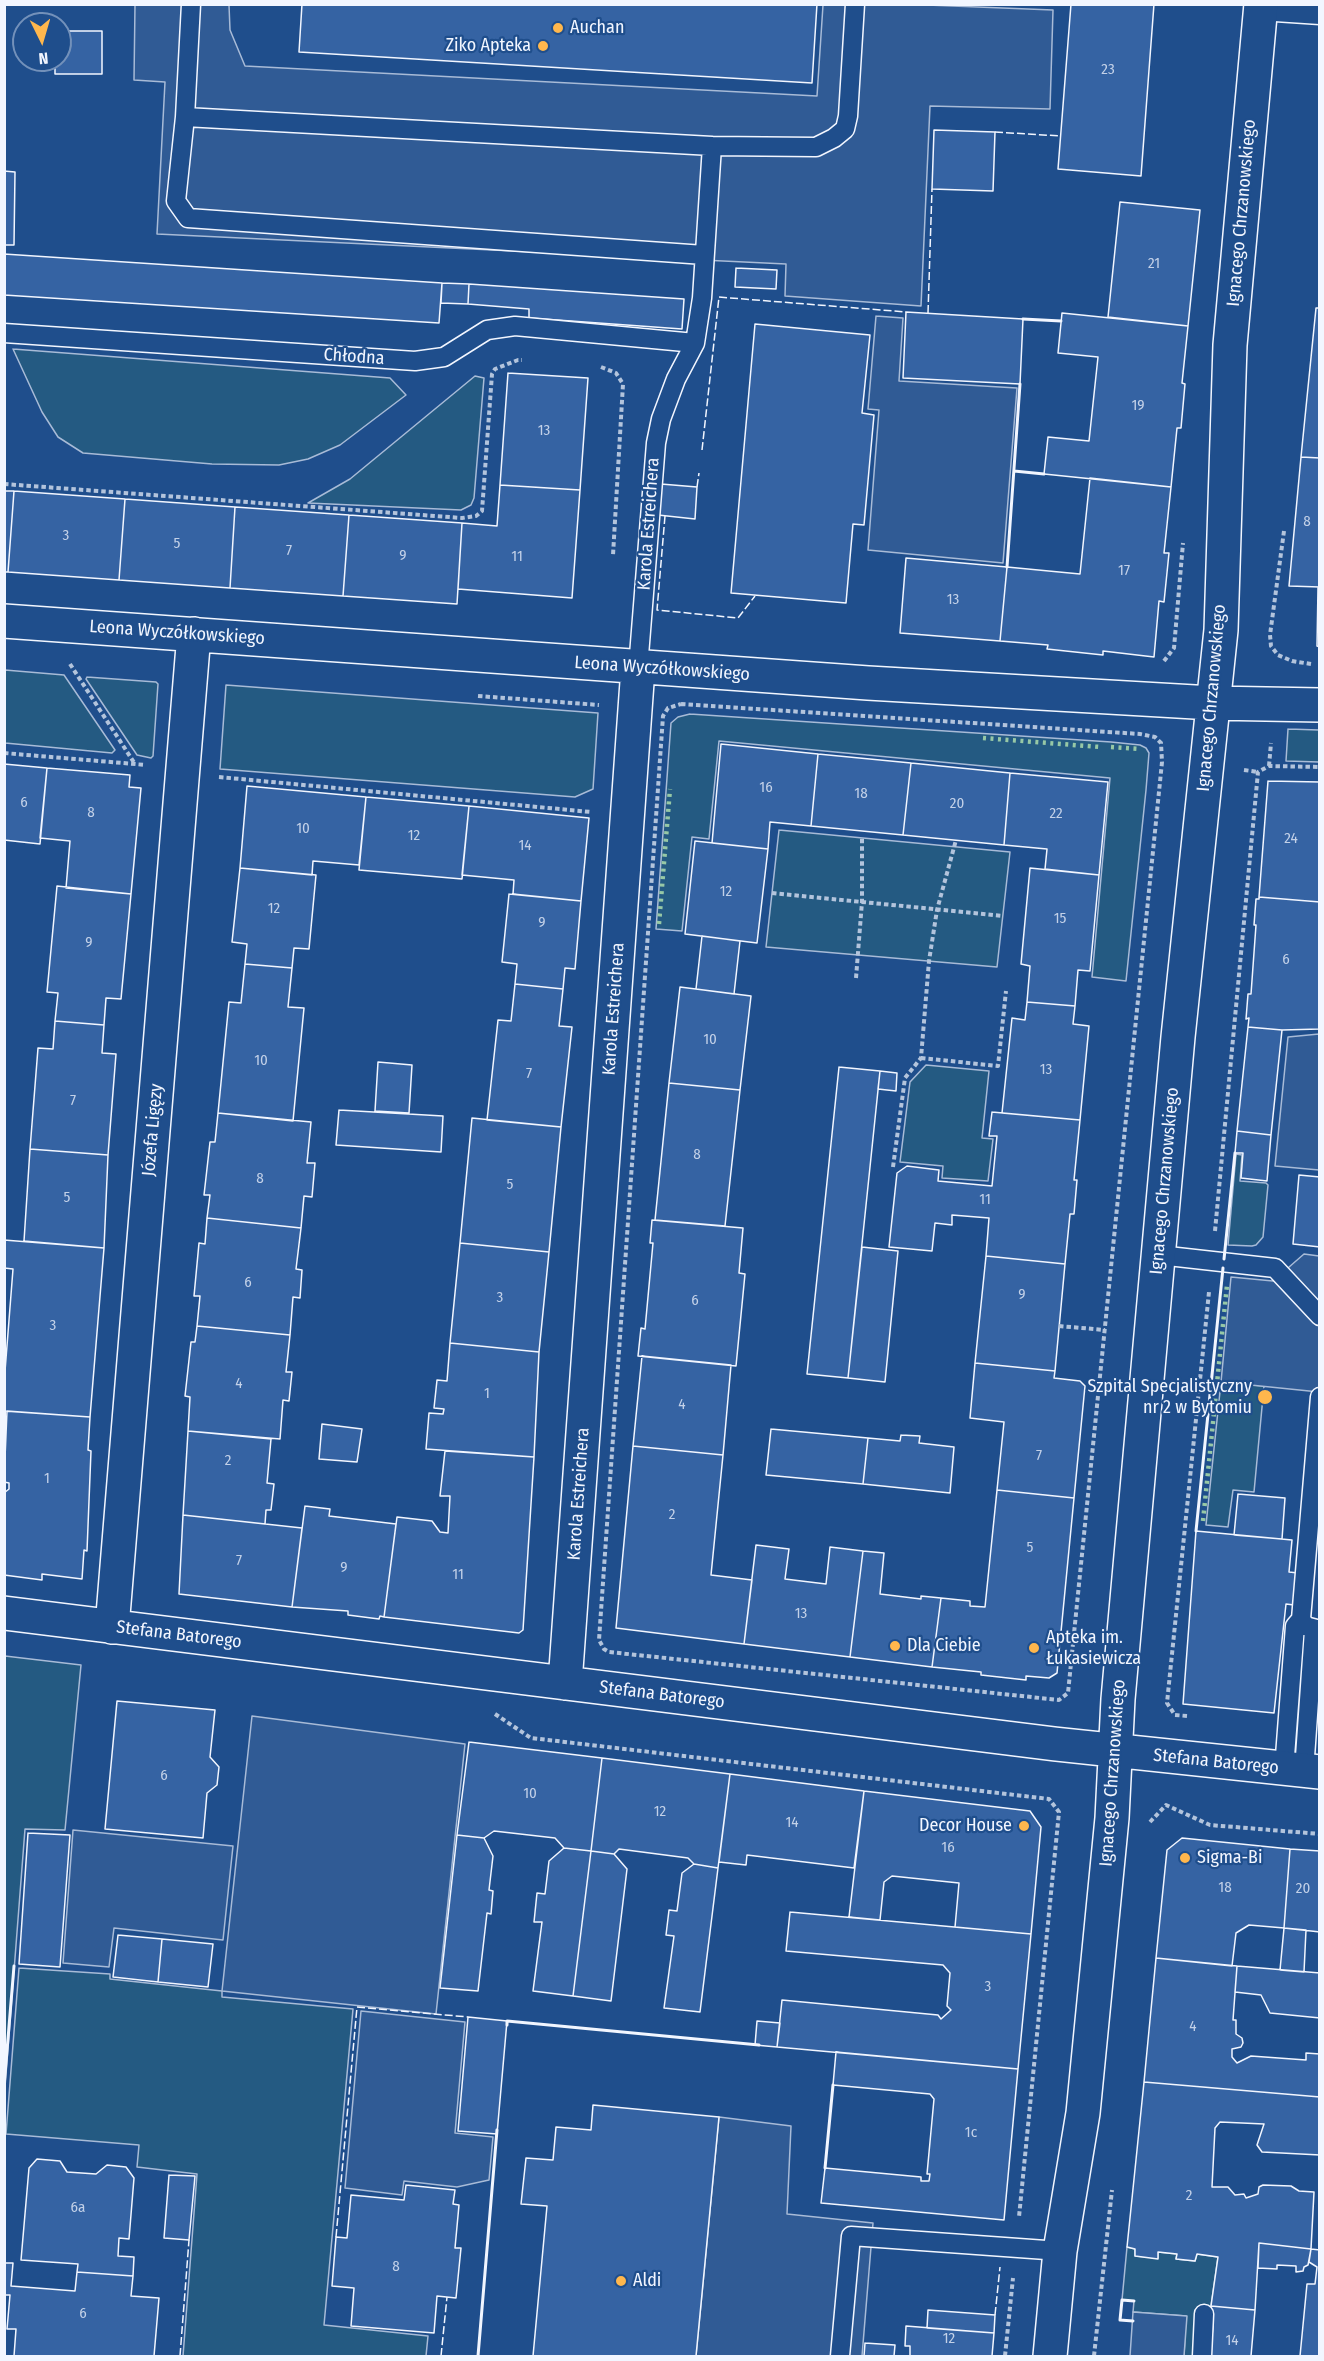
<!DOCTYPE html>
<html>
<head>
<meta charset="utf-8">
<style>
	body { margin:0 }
	#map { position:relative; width:1324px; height:2361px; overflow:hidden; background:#1f4e8c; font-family:"Fira Sans Condensed",sans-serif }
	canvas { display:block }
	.frame { position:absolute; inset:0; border:6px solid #f2f6ff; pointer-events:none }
	.north { position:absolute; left:12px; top:12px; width:60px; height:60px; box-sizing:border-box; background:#1f4e8c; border:2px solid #7391ba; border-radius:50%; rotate:175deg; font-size:16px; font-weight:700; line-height:24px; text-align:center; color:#f2f6ff }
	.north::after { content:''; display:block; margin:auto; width:21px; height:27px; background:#ffb74d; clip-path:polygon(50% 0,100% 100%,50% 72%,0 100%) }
</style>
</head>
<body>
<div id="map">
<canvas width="1324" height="2361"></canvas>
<div class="frame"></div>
<div class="north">N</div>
</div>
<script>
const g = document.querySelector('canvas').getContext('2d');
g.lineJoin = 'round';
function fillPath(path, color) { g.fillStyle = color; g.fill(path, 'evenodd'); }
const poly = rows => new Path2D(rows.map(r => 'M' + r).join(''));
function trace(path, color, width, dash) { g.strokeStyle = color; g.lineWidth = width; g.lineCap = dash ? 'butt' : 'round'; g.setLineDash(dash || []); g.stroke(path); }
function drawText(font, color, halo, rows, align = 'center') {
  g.font = font + ' "Fira Sans Condensed",sans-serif'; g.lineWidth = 4.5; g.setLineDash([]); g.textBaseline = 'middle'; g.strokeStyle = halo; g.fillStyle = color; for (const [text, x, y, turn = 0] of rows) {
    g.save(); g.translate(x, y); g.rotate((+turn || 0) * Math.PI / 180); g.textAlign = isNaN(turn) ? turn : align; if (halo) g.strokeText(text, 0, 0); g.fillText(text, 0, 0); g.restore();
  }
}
const green = poly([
	[13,349,390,378,406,395,340,445,308,459,279,465,212,464,83,453,58,437,42,412,13,349],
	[475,376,484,378,474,498,471,505,461,510,308,503,350,479,475,376],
	[5,670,64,675,115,750,112,753,5,743,5,670],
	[87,677,156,682,158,684,153,756,151,758,137,755,86,679,87,677],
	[226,685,598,713,593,789,575,797,220,769,226,685],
	[690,714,1111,742,1140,745,1146,748,1149,753,1146,790,1126,981,1092,977,1110,778,719,741,709,839,692,837,682,931,656,929,671,723,678,717,690,714],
	[1288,729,1319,730,1319,762,1286,761,1288,729],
	[779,830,1010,852,997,967,766,947,779,830],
	[926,1065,989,1071,982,1138,993,1139,988,1181,942,1178,943,1166,900,1162,910,1082,926,1065],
	[1236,1154,1242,1155,1240,1181,1266,1183,1268,1185,1263,1237,1256,1245,1252,1246,1228,1245,1236,1154],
	[1221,1382,1264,1386,1254,1492,1233,1490,1228,1527,1206,1525,1221,1382],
	[5,1656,81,1665,65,1830,25,1829,5,2087,5,1656],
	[19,1968,110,1974,110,1979,222,1991,222,1997,353,2009,324,2325,428,2336,426,2356,183,2356,197,2174,137,2167,139,2145,6,2134,19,1968],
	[1127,2247,1135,2249,1135,2256,1158,2258,1158,2252,1177,2254,1176,2259,1195,2261,1197,2254,1218,2257,1211,2306,1201,2308,1197,2356,1184,2356,1186,2316,1133,2312,1134,2301,1122,2300,1127,2247]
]);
fillPath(green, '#245a82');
trace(green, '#a8bbd7', 1.5);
const parking = poly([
	[135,5,229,5,230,30,245,66,817,96,823,5,927,5,1053,10,1050,109,930,106,921,306,785,296,786,264,157,234,165,82,134,80,135,5],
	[876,316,903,318,899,381,1017,388,1003,563,868,550,879,410,868,409,876,316],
	[1319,1034,1319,1170,1275,1166,1288,1037,1319,1034],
	[1304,1254,1319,1256,1319,1392,1221,1382,1231,1277,1273,1281,1304,1254],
	[252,1716,465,1744,436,2014,222,1991,252,1716],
	[73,1830,233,1846,223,1940,114,1928,109,1967,63,1963,73,1830],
	[361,2011,465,2022,455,2133,493,2137,489,2180,457,2187,404,2181,402,2195,345,2188,361,2011],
	[719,2117,791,2126,787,2214,873,2223,862,2356,696,2356,719,2117],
	[1133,2312,1187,2316,1184,2356,1130,2356,1133,2312]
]);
fillPath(parking, '#305b95');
trace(parking, '#a8bbd7', 1.5);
const building = poly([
	[302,4,817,4,812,83,299,52,302,4],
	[1071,4,1154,4,1141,176,1058,169,1071,4],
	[60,31,102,31,102,74,55,74,55,60,60,60,60,31],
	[934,130,995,132,993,191,932,189,934,130],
	[4,171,15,172,14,245,4,245,4,171],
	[1120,202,1200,210,1188,326,1108,317,1120,202],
	[4,254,442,283,439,323,4,295,4,254],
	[736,268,777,270,776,289,735,287,736,268],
	[442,283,469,284,468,304,441,303,442,283],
	[469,284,684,299,682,329,529,318,529,309,468,304,469,284],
	[1316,308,1320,308,1320,458,1301,457,1316,308],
	[906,312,1023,319,1020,384,903,378,906,312],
	[1062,313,1188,326,1182,383,1185,384,1181,428,1177,428,1171,487,1044,474,1048,437,1089,441,1098,357,1058,353,1062,313],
	[755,324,870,335,862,413,874,415,864,525,853,524,846,603,731,593,755,324],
	[508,373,588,378,580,490,500,485,508,373],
	[1301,457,1320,458,1320,587,1289,586,1301,457],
	[1090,478,1171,487,1164,553,1169,553,1164,602,1159,601,1154,657,1103,651,1103,655,1047,649,1048,645,1000,641,1007,567,1080,574,1090,478],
	[661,484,697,487,695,519,658,515,661,484],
	[500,485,580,490,572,598,458,589,462,523,497,526,500,485],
	[4,491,14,491,8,572,4,572,4,491],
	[14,491,125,499,119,580,8,572,14,491],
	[125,499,235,507,230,588,119,580,125,499],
	[235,507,349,515,343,596,230,588,235,507],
	[349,515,462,523,457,604,343,596,349,515],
	[906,558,1007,567,1000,641,900,633,906,558],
	[1318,587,1320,587,1320,647,1317,646,1318,587],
	[721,744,818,754,811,826,770,822,768,849,712,843,721,744],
	[818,754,911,763,903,835,811,826,818,754],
	[911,763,1010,773,1004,845,903,835,911,763],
	[4,764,47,768,40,844,4,840,4,764],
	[47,768,130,775,129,787,141,788,131,894,66,888,70,841,40,838,47,768],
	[1010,773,1108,782,1099,875,1045,869,1047,849,1004,845,1010,773],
	[1268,781,1320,782,1320,902,1259,897,1268,781],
	[247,786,366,797,359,865,313,861,312,875,240,868,247,786],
	[366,797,469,806,462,879,359,870,366,797],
	[469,806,589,818,581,901,513,894,514,880,462,875,469,806],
	[695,841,768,849,757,943,685,934,695,841],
	[240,868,316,875,309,949,294,948,292,968,245,964,247,944,232,942,240,868],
	[1030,868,1099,875,1090,971,1078,970,1075,1006,1027,1002,1030,966,1021,964,1030,868],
	[57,886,131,894,121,999,106,998,104,1025,55,1021,58,993,47,992,57,886],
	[509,894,581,901,575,969,565,968,563,989,515,984,517,964,502,962,509,894],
	[1259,897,1320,902,1320,1029,1282,1030,1248,1027,1249,1018,1246,1019,1248,994,1251,994,1256,925,1254,925,1256,899,1259,899,1259,897],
	[702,936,740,941,734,994,696,989,702,936],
	[245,964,292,968,288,1007,304,1008,293,1121,218,1113,229,1002,241,1003,245,964],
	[515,984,563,989,559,1026,572,1027,561,1127,487,1120,498,1020,511,1021,515,984],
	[680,987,751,996,740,1090,669,1083,680,987],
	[1027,1002,1075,1006,1073,1024,1089,1026,1080,1120,1002,1113,1012,1018,1025,1020,1027,1002],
	[55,1021,104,1025,102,1053,116,1054,108,1155,30,1149,38,1048,53,1049,55,1021],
	[1248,1027,1282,1030,1271,1135,1237,1131,1248,1027],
	[378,1062,412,1065,409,1113,375,1111,378,1062],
	[839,1067,880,1071,848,1378,807,1374,839,1067],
	[880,1071,897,1073,896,1091,878,1089,880,1071],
	[669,1083,740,1090,725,1226,655,1220,669,1083],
	[339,1110,443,1116,441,1152,336,1145,339,1110],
	[992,1112,1080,1120,1074,1180,1077,1180,1074,1214,1070,1214,1065,1264,986,1256,989,1218,952,1215,952,1225,935,1223,932,1251,889,1247,897,1173,907,1166,939,1170,938,1181,992,1186,997,1136,989,1136,992,1112],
	[218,1113,311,1122,307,1163,315,1163,312,1197,304,1196,301,1228,207,1218,210,1195,204,1195,210,1142,215,1142,218,1113],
	[472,1118,561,1127,549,1252,460,1243,472,1118],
	[1237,1131,1271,1135,1267,1181,1241,1178,1243,1153,1235,1153,1237,1131],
	[30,1149,108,1155,104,1248,24,1241,30,1149],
	[1299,1175,1320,1177,1320,1247,1293,1244,1299,1175],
	[207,1218,301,1228,296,1269,302,1270,300,1298,293,1297,290,1335,197,1326,200,1296,194,1296,199,1243,205,1244,207,1218],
	[652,1220,743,1228,739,1273,745,1274,736,1366,638,1356,641,1328,645,1329,653,1243,650,1243,652,1220],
	[4,1240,104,1248,90,1417,4,1411,4,1384,13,1269,4,1268,4,1240],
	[460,1243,549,1252,539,1352,450,1343,460,1243],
	[862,1247,898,1251,885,1382,848,1378,862,1247],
	[986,1256,1065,1264,1055,1371,975,1363,986,1256],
	[197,1326,290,1335,286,1372,292,1372,289,1401,283,1400,280,1439,188,1431,190,1397,185,1396,191,1342,195,1342,197,1326],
	[450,1343,539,1352,534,1457,426,1449,429,1413,443,1414,444,1409,434,1408,437,1380,447,1381,450,1343],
	[642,1356,731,1365,723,1455,633,1446,642,1356],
	[975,1363,1055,1371,1054,1378,1080,1381,1085,1386,1074,1498,997,1490,1004,1422,970,1418,975,1363],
	[7,1411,90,1417,88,1450,91,1451,87,1551,84,1550,82,1579,42,1574,42,1580,4,1575,4,1493,9,1489,9,1483,4,1482,7,1411],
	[322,1424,362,1429,357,1462,319,1459,322,1424],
	[771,1429,868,1438,863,1484,766,1475,771,1429],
	[188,1431,271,1439,267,1483,274,1484,271,1510,266,1510,265,1524,183,1515,188,1431],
	[901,1435,920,1436,919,1443,954,1447,950,1493,863,1484,868,1438,900,1441,901,1435],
	[633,1446,723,1455,711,1575,752,1580,744,1644,616,1628,633,1446],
	[445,1451,534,1457,523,1630,519,1633,384,1617,397,1517,432,1521,440,1532,448,1533,450,1496,440,1496,445,1451],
	[997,1490,1074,1498,1057,1673,1049,1678,1026,1676,1026,1680,981,1675,981,1672,932,1667,941,1598,970,1601,970,1606,985,1607,997,1490],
	[1238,1494,1285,1498,1282,1539,1234,1535,1238,1494],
	[305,1506,330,1509,329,1516,396,1524,384,1617,380,1616,379,1619,348,1615,348,1611,292,1607,305,1506],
	[183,1515,302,1528,292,1607,179,1594,183,1515],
	[1196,1531,1292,1540,1289,1572,1298,1573,1294,1605,1286,1604,1274,1713,1183,1704,1196,1531],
	[756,1545,789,1549,785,1579,826,1584,830,1547,863,1551,850,1657,744,1644,756,1545],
	[863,1551,884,1553,880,1594,921,1599,921,1596,941,1598,932,1667,850,1657,863,1551],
	[117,1701,215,1710,210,1757,219,1767,217,1785,207,1793,203,1838,105,1829,117,1701],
	[469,1742,602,1758,591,1851,564,1848,555,1838,494,1831,484,1838,457,1835,469,1742],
	[602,1758,730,1774,718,1868,694,1864,688,1858,619,1849,614,1854,591,1851,602,1758],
	[730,1774,864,1791,854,1868,747,1855,746,1865,719,1862,730,1774],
	[864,1791,1030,1811,1041,1827,1031,1934,955,1927,959,1883,892,1876,884,1882,880,1920,849,1917,864,1791],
	[28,1833,70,1835,60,1967,19,1964,28,1833],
	[457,1835,484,1838,493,1856,489,1890,493,1891,491,1914,487,1913,478,1991,440,1988,457,1835],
	[1182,1838,1290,1849,1284,1928,1249,1925,1236,1933,1232,1966,1156,1958,1167,1850,1182,1838],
	[564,1848,591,1851,573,1996,533,1991,542,1922,534,1922,537,1893,545,1894,549,1861,564,1848],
	[1290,1849,1320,1851,1320,1932,1284,1928,1290,1849],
	[591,1851,614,1854,627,1869,611,2001,573,1996,591,1851],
	[694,1864,718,1868,700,2012,664,2008,674,1936,666,1935,669,1910,677,1911,682,1873,694,1864],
	[790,1912,1031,1934,1018,2069,777,2047,782,2000,938,2015,941,2019,951,2010,947,2006,950,1973,943,1965,786,1951,790,1912],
	[1284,1928,1306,1930,1304,1972,1280,1970,1284,1928],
	[118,1935,162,1939,158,1982,113,1977,118,1935],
	[162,1939,213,1944,208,1987,158,1982,162,1939],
	[1156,1958,1237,1966,1233,2020,1236,2020,1236,2034,1242,2038,1243,2043,1241,2047,1232,2049,1232,2057,1237,2063,1251,2056,1306,2060,1306,2053,1320,2054,1320,2097,1144,2082,1156,1958],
	[1237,1966,1320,1973,1320,2018,1270,2013,1261,1995,1235,1992,1237,1966],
	[468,2017,507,2021,497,2134,458,2131,468,2017],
	[757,2021,780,2023,777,2047,755,2045,757,2021],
	[836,2052,1018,2069,1004,2220,821,2203,825,2168,921,2177,921,2181,929,2181,930,2174,927,2174,934,2099,930,2094,833,2085,836,2052],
	[1144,2082,1320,2097,1320,2155,1262,2152,1257,2145,1264,2124,1220,2122,1215,2128,1212,2187,1228,2187,1235,2195,1244,2194,1246,2198,1258,2194,1259,2187,1263,2185,1291,2186,1299,2191,1314,2192,1311,2249,1259,2243,1255,2310,1211,2306,1218,2257,1197,2254,1195,2261,1176,2259,1177,2254,1158,2252,1158,2259,1135,2256,1135,2249,1127,2247,1144,2082],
	[593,2105,719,2117,696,2356,533,2356,547,2206,521,2204,526,2158,553,2160,556,2127,591,2130,593,2105],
	[37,2159,60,2161,67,2172,96,2174,107,2165,126,2167,134,2178,129,2239,119,2238,118,2256,134,2257,133,2276,77,2272,78,2264,21,2260,29,2168,37,2159],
	[169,2175,195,2176,189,2240,164,2238,169,2175],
	[406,2185,455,2190,453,2204,459,2205,455,2248,461,2248,456,2298,437,2296,434,2333,351,2326,354,2288,332,2286,336,2237,347,2238,351,2195,404,2200,406,2185],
	[1259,2243,1311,2249,1308,2265,1304,2267,1303,2271,1296,2272,1296,2266,1277,2265,1277,2269,1258,2268,1259,2243],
	[1311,2249,1320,2250,1320,2356,1300,2356,1307,2284,1315,2284,1317,2267,1309,2262,1311,2249],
	[4,2263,13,2263,11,2286,75,2291,77,2272,133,2276,131,2296,159,2298,154,2356,14,2356,16,2329,7,2329,10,2295,4,2295,4,2263],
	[1211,2306,1255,2310,1251,2356,1210,2356,1213,2326,1210,2326,1211,2306],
	[928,2310,995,2315,994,2333,927,2328,928,2310],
	[906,2326,994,2333,992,2356,910,2356,910,2346,905,2346,906,2326],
	[865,2343,895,2345,894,2356,864,2356,865,2343]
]);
fillPath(building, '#3563a3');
trace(building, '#f2f6ff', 1.5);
const lane = poly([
	[191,4,185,117,712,146,816,147,834,138,845,129,848,116,855,4],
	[1260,11,1320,15],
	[185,117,176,201,188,218,704,255],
	[4,333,415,361,444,357,487,330,515,326,695,343],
	[638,668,656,443,661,419,676,379,695,343,702,298,712,146],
	[1159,1255,1275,1268,1320,1316],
	[1320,1397,1301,1619,1305,1626,1320,1630],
	[1284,1769,1295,1626,1301,1619],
	[1304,1771,1314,1630],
	[840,2356,851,2236,1060,2251],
	[1202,2356,1204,2314]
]);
const street = poly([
	[4,621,868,683,1212,703,1320,705],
	[4,1613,1055,1744,1320,1772],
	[112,1627,194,634],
	[565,1683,638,668],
	[1050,2356,1060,2251,1083,2113,1112,1818,1118,1699,1178,1037,1221,630,1230,345,1261,4]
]);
trace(lane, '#f2f6ff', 21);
trace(street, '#f2f6ff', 36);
trace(poly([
	[601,367,616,373,623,384,613,555],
	[4,484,462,518,476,516,482,511,492,374,495,369,518,360,522,360],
	[1284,531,1270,635,1271,646,1278,655,1292,661,1311,664],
	[1164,661,1174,648,1183,543],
	[70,664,135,764],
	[478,696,599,705],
	[681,704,1140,734,1155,737,1161,743,1162,762,1068,1693,1059,1700,609,1652,604,1649,599,1640,663,716,668,708,681,704],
	[4,753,146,765],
	[1269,766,1271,743],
	[1244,770,1258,772],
	[219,777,591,812],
	[772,893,1003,916],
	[856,978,862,902,862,837],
	[921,1058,998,1066,1006,991],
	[893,1167,905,1078,921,1058,929,961,937,910,956,840],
	[1215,1231,1258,772,1269,766,1320,767],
	[1059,1326,1105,1330],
	[495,1714,531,1738,1049,1799,1059,1812,1019,2217],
	[1187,1716,1175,1715,1167,1703,1209,1292],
	[1150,1822,1166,1805,1210,1825,1320,1834],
	[1005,2356,1013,2278],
	[1094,2356,1112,2190]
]), '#b3c4dc', 4, [4.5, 3]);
trace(lane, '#1f4e8c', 18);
trace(street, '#1f4e8c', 33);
trace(poly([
	[983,738,1100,747],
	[1111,747,1140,749],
	[659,924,670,789],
	[1203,1521,1227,1285]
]), '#97c8a6', 4.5, [3, 4.5]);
trace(poly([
	[995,132,1061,136],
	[928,313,932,189],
	[702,450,719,297,906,312],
	[697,487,699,473],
	[665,516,657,610,738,618,755,596],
	[336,2237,357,2007,468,2017],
	[995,2315,1000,2267],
	[180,2356,189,2240],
	[441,2356,447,2297]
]), '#f2f6ff', 1.5, [8, 3]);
trace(poly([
	[1023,319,1061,321],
	[1014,471,1044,474],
	[1007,567,1020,384],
	[1224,1259,1235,1153],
	[1196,1531,1223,1268],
	[507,2025,507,2021,759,2045],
	[4,2087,14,1966],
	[825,2168,833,2085],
	[1133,2321,1120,2320,1122,2300,1134,2301],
	[478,2356,497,2130]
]), '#f2f6ff', 3);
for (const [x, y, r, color] of [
	[558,28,6,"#ffb74d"],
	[543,46,6,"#ffb74d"],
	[1265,1397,8,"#ffb74d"],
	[895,1646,6,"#ffb74d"],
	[1034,1648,6,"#ffb74d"],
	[1024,1826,6,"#ffb74d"],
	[1185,1858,6,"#ffb74d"],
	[621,2281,6,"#ffb74d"]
]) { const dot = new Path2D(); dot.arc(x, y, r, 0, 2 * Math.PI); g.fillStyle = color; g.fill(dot); trace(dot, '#1f4e8c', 2); }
drawText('15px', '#c3d1e8', null, [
	["23",1108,70],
	["21",1154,264],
	["19",1138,406],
	["13",544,431],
	["8",1307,522],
	["3",66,536],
	["5",177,544],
	["7",289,551],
	["9",403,556],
	["11",517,557],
	["17",1124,571],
	["13",953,600],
	["16",766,788],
	["18",861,794],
	["6",24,803],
	["20",957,804],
	["8",91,813],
	["22",1056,814],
	["10",303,829],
	["12",414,836],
	["24",1291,839],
	["14",525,846],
	["12",726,892],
	["12",274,909],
	["15",1060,919],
	["9",542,923],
	["9",89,943],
	["6",1286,960],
	["10",710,1040],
	["10",261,1061],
	["13",1046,1070],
	["7",529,1074],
	["7",73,1101],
	["8",697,1155],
	["8",260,1179],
	["5",510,1185],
	["5",67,1198],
	["11",985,1200],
	["6",248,1283],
	["9",1022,1295],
	["3",500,1298],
	["6",695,1301],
	["3",53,1326],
	["4",239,1384],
	["1",487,1394],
	["4",682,1405],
	["7",1039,1456],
	["2",228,1461],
	["1",47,1479],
	["2",672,1515],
	["5",1030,1548],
	["7",239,1561],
	["9",344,1568],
	["11",458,1575],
	["13",801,1614],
	["6",164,1776],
	["10",530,1794],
	["12",660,1812],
	["14",792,1823],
	["16",948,1848],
	["18",1225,1888],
	["20",1303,1889],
	["3",988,1987],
	["4",1193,2027],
	["1c",971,2133],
	["2",1189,2196],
	["6a",78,2208],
	["8",396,2267],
	["6",83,2314],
	["12",949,2339],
	["14",1232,2341]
]);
drawText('18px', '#f2f6ff', '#1f4e8c', [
	["Auchan",570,28],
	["Ziko Apteka",531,46,"right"],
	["Szpital Specjalistyczny",1252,1387,"right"],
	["nr 2 w Bytomiu",1252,1408,"right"],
	["Apteka im.",1046,1638],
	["Łukasiewicza",1046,1659],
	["Dla Ciebie",907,1646],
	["Decor House",1012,1826,"right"],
	["Sigma-Bi",1197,1858],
	["Aldi",633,2281]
], 'left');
drawText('18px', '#f2f6ff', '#1f4e8c', [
	["Ignacego Chrzanowskiego",1242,213,-85],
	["Chłodna",354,357,4],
	["Karola Estreichera",649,524,-86],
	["Leona Wyczółkowskiego",177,633,4],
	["Leona Wyczółkowskiego",662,669,4],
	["Ignacego Chrzanowskiego",1212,698,-85],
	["Karola Estreichera",614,1009,-86],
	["Józefa Ligęzy",153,1130,-85],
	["Ignacego Chrzanowskiego",1165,1181,-85],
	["Karola Estreichera",579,1494,-86],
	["Stefana Batorego",179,1635,7],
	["Stefana Batorego",662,1695,7],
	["Stefana Batorego",1216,1762,6],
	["Ignacego Chrzanowskiego",1113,1773,-86]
]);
</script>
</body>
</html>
